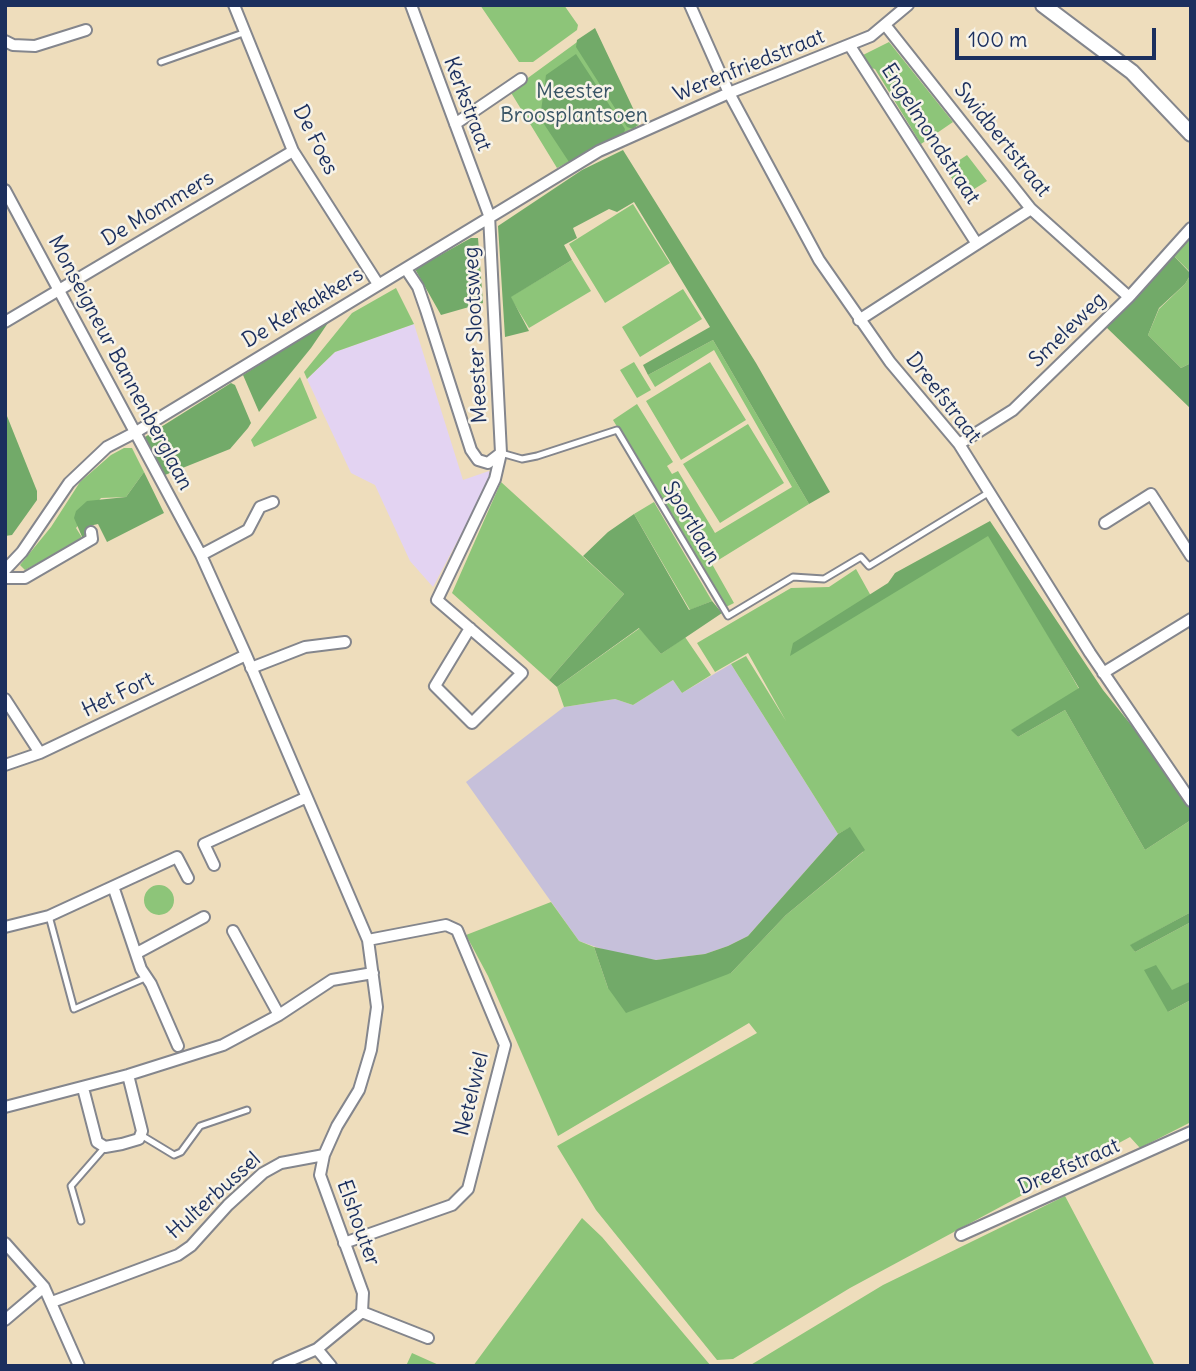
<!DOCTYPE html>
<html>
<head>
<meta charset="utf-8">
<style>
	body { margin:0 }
	#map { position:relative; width:1196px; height:1371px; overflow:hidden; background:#eeddbc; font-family:Delius,sans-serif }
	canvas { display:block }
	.frame { position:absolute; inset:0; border:7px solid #1b2f5e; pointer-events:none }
	.scale { position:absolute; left:955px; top:28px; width:201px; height:32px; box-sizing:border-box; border:4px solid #1b2f5e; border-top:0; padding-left:9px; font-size:21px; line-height:24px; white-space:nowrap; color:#1b2f5e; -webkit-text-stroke:5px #f7f3e8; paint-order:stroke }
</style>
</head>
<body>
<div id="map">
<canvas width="1196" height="1371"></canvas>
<div class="frame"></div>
<div class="scale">100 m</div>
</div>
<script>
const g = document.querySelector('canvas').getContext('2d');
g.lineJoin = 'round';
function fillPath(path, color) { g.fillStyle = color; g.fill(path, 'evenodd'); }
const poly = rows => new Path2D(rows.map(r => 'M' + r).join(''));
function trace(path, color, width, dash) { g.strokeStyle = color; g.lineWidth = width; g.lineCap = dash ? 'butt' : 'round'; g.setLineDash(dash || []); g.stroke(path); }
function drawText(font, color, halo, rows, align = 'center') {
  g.font = font + ' Delius,sans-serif'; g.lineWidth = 5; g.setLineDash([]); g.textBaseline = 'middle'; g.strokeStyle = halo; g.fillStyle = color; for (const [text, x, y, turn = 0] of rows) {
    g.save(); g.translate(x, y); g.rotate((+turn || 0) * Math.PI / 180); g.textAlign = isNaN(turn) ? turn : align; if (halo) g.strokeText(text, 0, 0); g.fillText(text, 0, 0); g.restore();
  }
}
fillPath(poly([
	[414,324,463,480,489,471,491,478,433,587,410,561,375,485,351,473,307,379,335,352]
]), '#e3d3f2');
fillPath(poly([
	[731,664,838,834,748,936,728,946,705,954,656,960,613,953,579,941,466,782,564,707,615,699,633,705,673,680,682,693]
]), '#c6c0da');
fillPath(poly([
	[480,5,564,5,578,25,577,30,533,62,519,62],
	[595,29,639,125,557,168,510,91],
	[889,42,953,122,921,144,875,69,867,67,861,56],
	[967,155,987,181,963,196,946,169],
	[633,204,670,263,605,303,569,244],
	[1191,238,1191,273,1173,255],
	[572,260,591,291,529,328,510,297],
	[1191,274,1191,363,1181,368,1148,335,1159,309,1185,284],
	[396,288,414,324,335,352,307,379,304,372,352,313],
	[683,289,702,319,640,357,622,327],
	[713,340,809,504,712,564,734,603,726,607,613,420,637,404,673,462,667,466,672,474,678,471,715,533,792,487,714,350,655,387,648,375],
	[634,362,651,390,637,398,620,370],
	[710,362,746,420,681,460,646,401],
	[300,377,317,418,254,447,251,440],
	[748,424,784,483,720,523,683,464],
	[124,448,132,448,144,472,126,497,101,498,76,528,83,539,25,570,20,565,51,527,80,482,111,455],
	[501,482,624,594,549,680,452,593],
	[654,502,712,601,690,610,634,514],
	[987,528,1079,689,1012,730,1018,737,1065,710,1145,850,1191,820,1191,912,1131,945,1135,952,1191,922,1191,981,1172,991,1168,1012,1191,1000,1191,1122,1140,1148,1130,1137,850,1288,733,1359,717,1360,596,1210,557,1146,757,1033,749,1023,558,1136,488,976,466,935,551,902,579,941,594,947,608,988,731,973,786,915,863,852,849,828,838,834,731,664,746,656,786,721,748,653,715,672,697,643,791,588,829,587,856,569,871,596],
	[640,628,661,654,685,637,711,675,682,693,673,680,633,705,615,699,564,707,557,687],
	'144 900a15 15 0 1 1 30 0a15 15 0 1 1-30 0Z',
	[1065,1196,1155,1366,749,1366,883,1285],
	[582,1218,602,1237,711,1366,473,1366],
	[412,1353,441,1366,406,1366]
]), '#8dc579');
fillPath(poly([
	[595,28,640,123,633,129,627,127,576,47,577,40],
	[576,54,625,129,624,133,569,162,540,118,546,75],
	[623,150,756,363,830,492,809,504,713,340,648,375,643,365,710,327,634,202,617,212,609,209,573,228,577,238,564,245,572,260,511,297,529,331,505,337,498,226,582,170],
	[471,238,478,238,483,303,441,315,415,269],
	[1173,255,1191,274,1185,284,1159,308,1148,335,1181,368,1191,363,1191,409,1106,327],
	[330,320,311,348,259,412,243,375],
	[231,383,235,385,251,423,248,428,230,449,165,475,145,437],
	[5,411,37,491,37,500,12,535,5,536],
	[144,472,164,513,107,542,98,524,89,526,83,539,74,518,76,511,87,501,126,497],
	[634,514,689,610,712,601,722,613,661,654,639,628,557,687,549,680,624,594,583,556,608,532],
	[990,521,1103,690,1140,736,1191,810,1191,820,1145,850,1065,710,1018,737,1011,730,1079,688,988,536,790,656,793,643,888,583,895,573],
	[850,827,865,850,786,915,731,973,626,1013,608,988,594,947,656,960,705,954,728,946,748,936,838,834],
	[1191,912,1191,922,1135,952,1130,945],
	[1156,965,1172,990,1191,981,1191,1000,1168,1012,1144,970]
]), '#72aa69');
const service = poly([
	[161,62,246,32],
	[501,453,522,459,537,456,617,430,728,616,793,577,824,579,861,557,869,566,988,493],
	[49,916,74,1009,145,978],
	[141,1135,174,1155,181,1152,200,1126,247,1110],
	[81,1221,71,1186,105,1147]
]);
const minor = poly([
	[234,5,293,151,378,284],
	[411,5,489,215,501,453,495,479,437,600,522,673,472,723,435,686,470,628],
	[690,5,729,93,819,260,890,362,959,444,1090,653,1191,801],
	[886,26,1031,209,1129,297],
	[5,41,13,45,35,46,86,30],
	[850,46,977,244],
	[455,124,521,79],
	[5,190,201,555,246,655,368,940,377,1007,371,1050,359,1090,337,1126,324,1155,320,1175,363,1293,362,1312,317,1349,278,1366],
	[406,269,418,287,426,310,471,450,478,460,488,463,501,453],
	[859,320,1031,209],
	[5,322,293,151],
	[959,444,1013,410,1129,297,1191,228],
	[1105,523,1151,494,1191,556],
	[201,555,248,530,260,507,273,502],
	[5,570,22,552,69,483,107,447,136,432,599,151,729,93,871,36,908,5],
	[5,578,25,578,92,539,91,532],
	[251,668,305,647,345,642],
	[1103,673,1191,619],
	[5,699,40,753],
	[5,765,40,753,246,655],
	[214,865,204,844,305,798],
	[114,889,141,969,151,984,178,1046],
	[5,927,49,916,177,857,188,878],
	[233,931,279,1015],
	[137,953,204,917],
	[83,1088,97,1142,105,1147,122,1144,139,1139,142,1131,128,1075],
	[5,1107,128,1075,223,1045,279,1015,332,980,373,973],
	[961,1235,1191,1132],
	[5,1243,44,1287,79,1366],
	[344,1243,452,1205,468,1189,505,1045,457,930,446,925,368,940],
	[52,1302,178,1255,191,1246,228,1205,263,1173,281,1163,324,1155],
	[362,1312,428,1338],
	[5,1320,44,1287],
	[317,1349,331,1366]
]);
const tertiary = poly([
	[1043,5,1132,72,1191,134]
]);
trace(service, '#84868d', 9);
trace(minor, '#84868d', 14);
trace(tertiary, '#84868d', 18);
trace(service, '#fff', 5);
trace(minor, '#fff', 10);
trace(tertiary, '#fff', 14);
drawText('21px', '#1b2f5e', '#f7f3e8', [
	["Werenfriedstraat",749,66,-22],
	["Kerkstraat",467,104,69],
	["Engelmondstraat",930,134,57],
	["De Foes",315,140,63],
	["Swidbertstraat",1002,140,51],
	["De Mommers",158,209,-31],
	["De Kerkakkers",303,308,-31],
	["Smeleweg",1068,330,-44],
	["Meester Slootsweg",476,335,-93],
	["Monseigneur Bannenberglaan",120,363,62],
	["Dreefstraat",943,398,52],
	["Sportlaan",691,523,59],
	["Het Fort",118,695,-26],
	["Netelwiel",472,1094,-76],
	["Dreefstraat",1069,1167,-24],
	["Hulterbussel",214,1196,-42],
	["Elshouter",358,1223,70]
]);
drawText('21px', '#385465', '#f7f3e8', [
	["Meester",574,92],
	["Broosplantsoen",574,116]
]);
</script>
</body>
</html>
